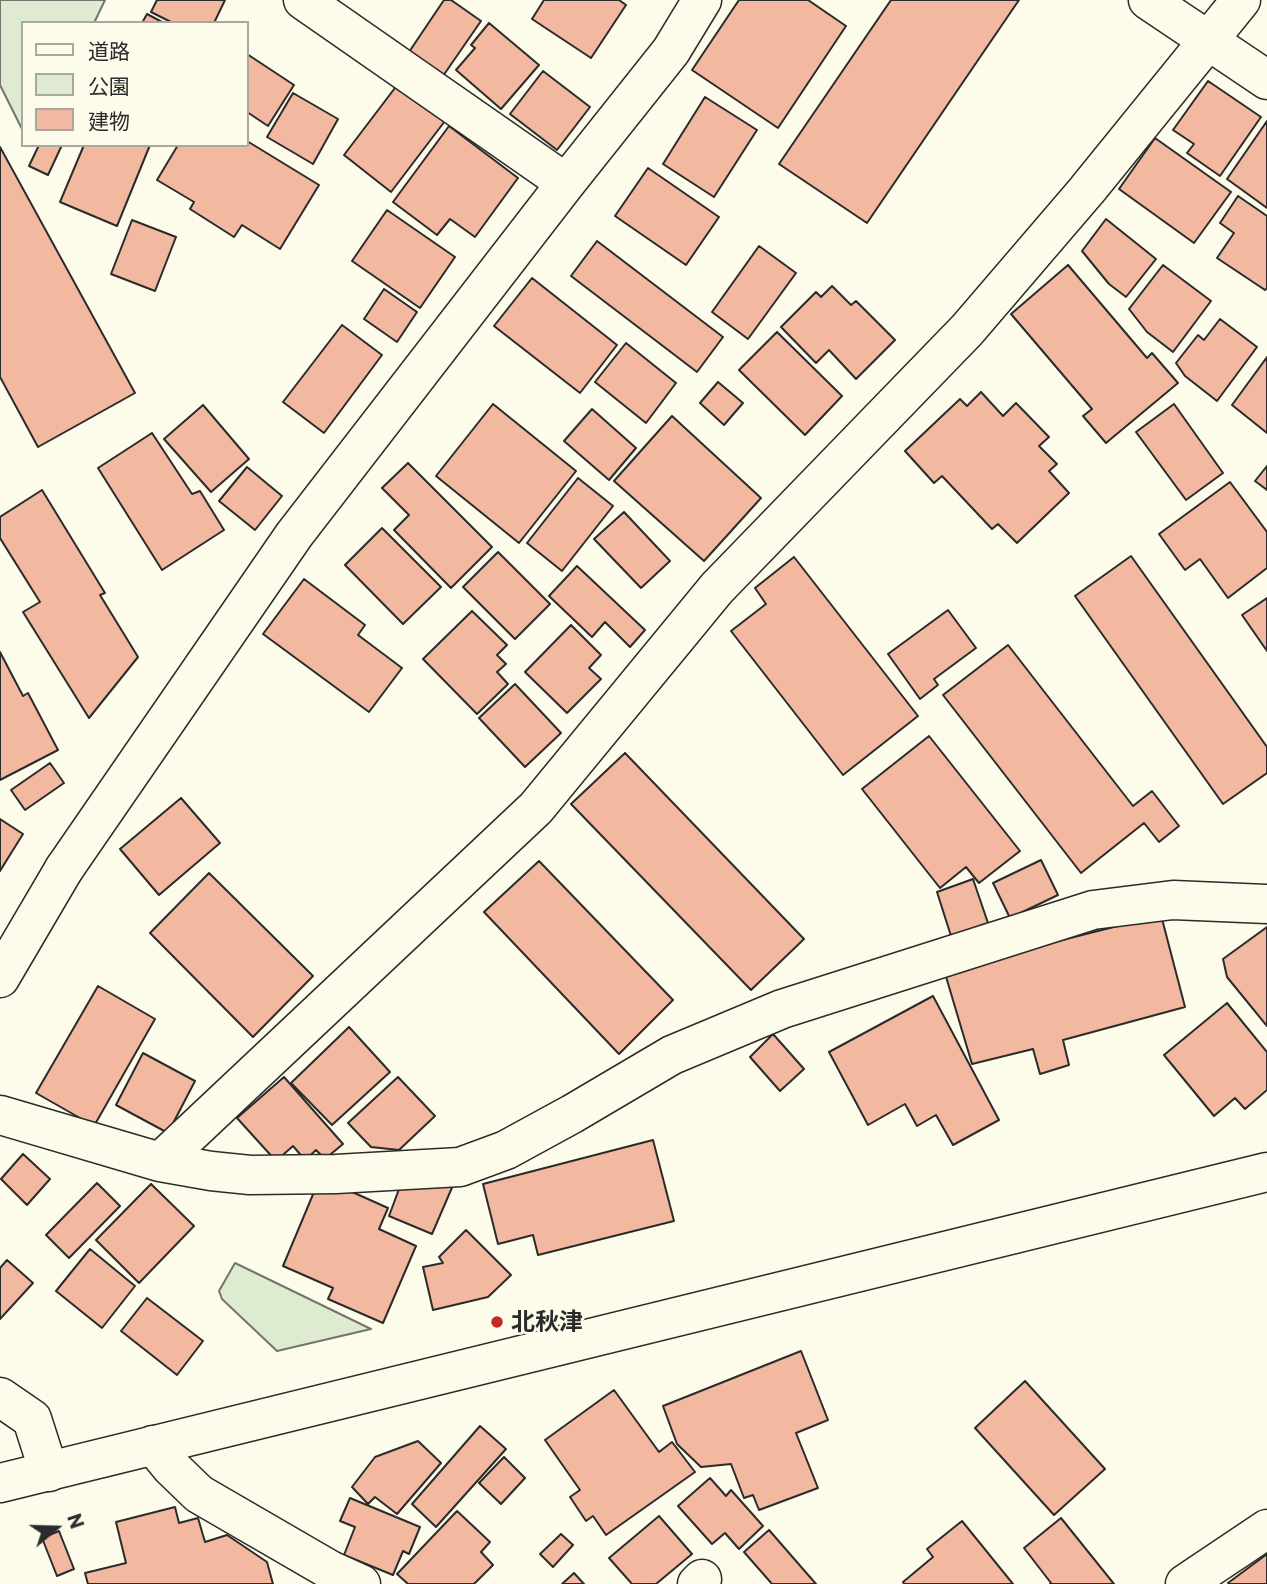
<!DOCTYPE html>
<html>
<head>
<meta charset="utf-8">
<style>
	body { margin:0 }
	#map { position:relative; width:1267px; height:1584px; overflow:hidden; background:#fdfbea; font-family:Commissioner,"Noto Sans JP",sans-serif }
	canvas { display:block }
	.legend { position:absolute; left:21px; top:21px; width:228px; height:126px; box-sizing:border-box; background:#fdfbea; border:2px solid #a9a89e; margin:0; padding:9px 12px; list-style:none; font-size:21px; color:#2b2b2b }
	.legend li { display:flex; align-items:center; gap:14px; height:35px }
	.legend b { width:35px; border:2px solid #a9a89e }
	.north { position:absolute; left:21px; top:1493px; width:70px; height:70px; -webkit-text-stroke:5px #fdfbea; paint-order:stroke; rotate:71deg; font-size:19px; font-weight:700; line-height:28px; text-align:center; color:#2b2b2b }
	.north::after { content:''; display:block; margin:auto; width:24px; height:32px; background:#2b2b2b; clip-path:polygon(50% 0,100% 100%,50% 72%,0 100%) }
</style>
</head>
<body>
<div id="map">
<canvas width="1267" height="1584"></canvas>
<ul class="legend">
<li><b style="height:9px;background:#fdfbea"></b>道路</li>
<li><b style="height:19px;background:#deebd1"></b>公園</li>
<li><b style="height:19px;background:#f2b8a0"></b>建物</li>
</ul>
<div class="north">N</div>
</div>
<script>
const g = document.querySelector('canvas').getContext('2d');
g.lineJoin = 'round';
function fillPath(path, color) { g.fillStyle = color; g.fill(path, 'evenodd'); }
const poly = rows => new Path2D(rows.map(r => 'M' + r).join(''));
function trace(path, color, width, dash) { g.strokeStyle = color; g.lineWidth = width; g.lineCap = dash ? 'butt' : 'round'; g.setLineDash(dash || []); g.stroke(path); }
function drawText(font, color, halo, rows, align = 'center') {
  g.font = font + ' Commissioner,"Noto Sans JP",sans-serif'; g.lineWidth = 5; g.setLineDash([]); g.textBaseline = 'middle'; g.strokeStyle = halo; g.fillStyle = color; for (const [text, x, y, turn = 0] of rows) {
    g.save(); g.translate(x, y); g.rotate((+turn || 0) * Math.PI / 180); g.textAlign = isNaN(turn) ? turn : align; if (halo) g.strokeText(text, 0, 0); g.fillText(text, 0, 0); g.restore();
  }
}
const green = poly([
	[0,0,105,0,94,23,23,23,23,131,0,85,0,0],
	[235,1263,371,1329,277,1351,222,1299,219,1291,235,1263]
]);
fillPath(green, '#deebd1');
trace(green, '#74746e', 2);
const building = poly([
	[157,0,225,0,214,23,173,23,151,12,157,0],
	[444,0,451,0,481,21,443,76,409,52,444,0],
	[544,0,619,0,626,5,591,58,532,19,544,0],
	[739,0,808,0,846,26,778,128,692,70,739,0],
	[891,0,1019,0,867,223,779,164,891,0],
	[147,14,164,23,142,23,147,14],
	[489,23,539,65,501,109,456,70,475,48,471,45,489,23],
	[247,54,294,85,268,126,247,112,247,54],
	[543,71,590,107,557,150,510,114,543,71],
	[401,80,448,117,391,192,344,155,401,80],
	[1208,81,1261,117,1220,176,1187,153,1194,144,1173,130,1208,81],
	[293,93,338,119,313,164,267,137,293,93],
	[705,97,757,130,714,197,663,164,705,97],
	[1267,121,1267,208,1227,179,1267,121],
	[449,126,518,178,475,237,450,219,437,235,393,202,449,126],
	[1155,138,1231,192,1194,243,1119,189,1155,138],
	[247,141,319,185,280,249,242,225,234,237,190,209,194,202,157,180,178,145,247,145,247,141],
	[39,145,62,145,48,175,29,166,39,145],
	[84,145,150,145,117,226,60,202,84,145],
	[0,147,135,393,38,447,0,377,0,147],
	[648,168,719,217,686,265,615,216,648,168],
	[1238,196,1267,216,1267,288,1265,290,1217,258,1234,233,1220,223,1238,196],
	[387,210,455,257,420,308,352,261,387,210],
	[1106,219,1156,259,1126,297,1109,284,1082,251,1106,219],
	[132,220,176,237,155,291,111,274,132,220],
	[597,241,723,337,697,372,571,276,597,241],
	[759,246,796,273,748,339,712,312,759,246],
	[1068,265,1147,358,1152,353,1178,383,1106,443,1083,416,1092,409,1011,314,1068,265],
	[1163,265,1211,301,1173,352,1147,332,1129,309,1163,265],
	[532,278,617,345,580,393,494,326,532,278],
	[832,286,851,305,856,301,895,340,856,379,829,350,816,363,781,327,816,292,821,297,832,286],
	[384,289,417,312,397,342,364,319,384,289],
	[1220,319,1257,347,1217,401,1185,376,1176,363,1198,335,1204,340,1220,319],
	[342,325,382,355,324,433,283,402,342,325],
	[777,332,842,396,805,435,739,370,777,332],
	[626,343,676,383,646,423,595,382,626,343],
	[1267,357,1267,433,1232,405,1267,357],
	[718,382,743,403,724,425,700,403,718,382],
	[981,392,1003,416,1016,403,1049,437,1039,446,1057,464,1049,471,1069,493,1017,543,998,524,992,529,942,476,934,483,905,451,960,399,967,406,981,392],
	[493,404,576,471,519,543,436,476,493,404],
	[1174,404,1223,473,1186,500,1136,432,1174,404],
	[203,405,249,459,211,492,164,439,203,405],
	[592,409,636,448,609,480,564,441,592,409],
	[672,416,761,498,704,561,614,481,672,416],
	[152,433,192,494,200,491,224,530,162,570,98,468,152,433],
	[408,463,492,547,451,588,394,530,409,515,382,488,408,463],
	[1267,466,1267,490,1255,481,1267,466],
	[247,467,282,496,255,530,219,501,247,467],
	[578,478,613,506,562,571,527,543,578,478],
	[1230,482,1267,532,1267,568,1228,598,1200,559,1185,570,1159,534,1230,482],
	[42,490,105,593,100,595,138,657,89,718,23,612,40,602,0,538,0,517,42,490],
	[624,512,670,561,641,588,594,539,624,512],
	[382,528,441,587,403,624,345,565,382,528],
	[498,552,550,604,515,639,463,587,498,552],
	[1131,556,1267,747,1267,773,1223,804,1075,596,1131,556],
	[794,557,918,716,843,775,731,631,766,604,755,588,794,557],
	[577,566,645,630,630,647,605,622,592,637,549,596,577,566],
	[304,579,365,625,358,635,402,668,369,712,263,634,304,579],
	[1267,598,1267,651,1242,615,1267,598],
	[948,610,976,648,934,679,938,685,920,699,888,654,948,610],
	[472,611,507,645,497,655,506,664,497,672,508,684,477,714,423,659,472,611],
	[571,625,601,655,589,668,601,679,567,713,525,672,571,625],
	[1008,645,1133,806,1152,791,1179,826,1159,842,1144,823,1081,873,943,695,1008,645],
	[0,652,23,696,28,693,58,750,0,780,0,652],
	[515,684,561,733,525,767,479,718,515,684],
	[929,736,1020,851,979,883,966,867,940,888,862,789,929,736],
	[625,753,804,939,751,990,571,804,625,753],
	[50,763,64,783,25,810,11,790,50,763],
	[181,798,220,843,159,895,120,849,181,798],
	[0,819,23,834,0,871,0,819],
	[1041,860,1058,895,1010,918,993,883,1041,860],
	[539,861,673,1000,619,1054,484,912,539,861],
	[209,873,313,976,253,1037,150,933,209,873],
	[973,879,988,923,951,936,937,892,973,879],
	[1161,915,1185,1007,1063,1040,1069,1065,1040,1074,1033,1049,972,1064,944,970,1161,915],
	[1267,927,1267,1026,1227,977,1223,959,1267,927],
	[98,986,155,1019,94,1126,36,1093,98,986],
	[933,996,999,1120,953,1145,936,1115,917,1126,905,1104,868,1125,829,1052,933,996],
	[1227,1003,1267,1052,1267,1090,1245,1109,1235,1098,1214,1116,1164,1055,1227,1003],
	[349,1027,390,1072,332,1125,291,1083,349,1027],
	[773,1034,804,1069,780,1091,750,1057,773,1034],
	[143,1053,195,1081,168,1133,116,1105,143,1053],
	[284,1077,343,1144,325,1159,316,1150,305,1160,293,1146,276,1161,237,1118,284,1077],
	[398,1077,435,1116,399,1150,371,1147,348,1123,398,1077],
	[653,1140,674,1221,538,1255,533,1235,498,1244,483,1184,653,1140],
	[23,1154,50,1179,27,1205,1,1179,23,1154],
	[457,1176,432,1234,389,1216,402,1181,457,1176],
	[97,1183,120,1206,69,1258,46,1235,97,1183],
	[151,1184,194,1226,139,1283,96,1240,151,1184],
	[350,1191,388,1208,379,1229,416,1246,383,1323,328,1299,333,1288,283,1266,314,1192,350,1191],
	[466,1230,511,1275,488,1297,433,1310,423,1267,443,1263,439,1257,466,1230],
	[90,1249,135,1286,102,1328,56,1291,90,1249],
	[7,1260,33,1283,0,1319,0,1268,7,1260],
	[147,1298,203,1341,177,1375,121,1331,147,1298],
	[801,1351,828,1420,796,1433,818,1488,759,1510,753,1495,744,1498,731,1464,701,1467,677,1444,663,1406,801,1351],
	[1025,1381,1105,1469,1054,1515,975,1428,1025,1381],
	[614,1390,659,1452,672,1442,695,1472,606,1535,593,1516,586,1521,570,1497,580,1490,545,1440,614,1390],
	[480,1426,506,1449,436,1527,412,1504,480,1426],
	[418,1441,441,1463,397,1514,375,1497,368,1504,352,1487,375,1457,418,1441],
	[504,1457,525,1478,501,1504,479,1483,504,1457],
	[710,1478,726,1496,731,1490,763,1526,739,1549,725,1533,712,1544,678,1506,710,1478],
	[350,1498,420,1527,409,1554,403,1551,393,1575,344,1555,355,1527,340,1521,350,1498],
	[175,1507,179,1523,198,1518,205,1542,227,1535,267,1562,273,1584,88,1584,85,1573,126,1563,116,1522,175,1507],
	[457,1511,490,1542,481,1552,493,1565,474,1584,408,1584,397,1574,457,1511],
	[659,1516,692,1554,656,1584,632,1584,609,1558,659,1516],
	[1061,1518,1114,1584,1050,1584,1051,1583,1024,1548,1061,1518],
	[962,1521,1013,1584,904,1584,903,1582,933,1557,927,1549,962,1521],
	[769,1530,816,1584,772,1584,744,1552,769,1530],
	[59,1531,74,1569,57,1576,42,1538,59,1531],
	[561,1534,573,1545,553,1567,540,1554,561,1534],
	[1267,1554,1267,1584,1229,1584,1228,1583,1267,1554],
	[574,1573,584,1584,562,1584,574,1573]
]);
fillPath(building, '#f2b8a0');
trace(building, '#2b2b2b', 2);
const minor = poly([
	[303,0,566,183],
	[1148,0,1267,80],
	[64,869,294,535,566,183,671,51,702,0],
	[0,1115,160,1162,536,808,717,588,967,330,1087,190,1241,0],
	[160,1162,211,1171,250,1175,336,1174,460,1167,506,1150,572,1114,672,1055,782,1009,1093,910,1173,900,1267,904],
	[0,1397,32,1419,49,1472],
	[153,1445,171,1467,199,1494,330,1570,361,1584],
	[697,1584,702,1579],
	[1185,1584,1267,1529]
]);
const tertiary = poly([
	[0,978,64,869],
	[0,1483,1267,1172]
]);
trace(minor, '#2b2b2b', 41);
trace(tertiary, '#2b2b2b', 41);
trace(minor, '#fdfbea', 38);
trace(tertiary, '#fdfbea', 38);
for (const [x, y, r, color] of [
	[497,1322,7,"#c62828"]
]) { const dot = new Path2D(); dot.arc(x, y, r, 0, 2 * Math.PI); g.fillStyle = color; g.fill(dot); trace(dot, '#fdfbea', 2.5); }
drawText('bold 24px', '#2b2b2b', '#fdfbea', [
	["北秋津",511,1322]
], 'left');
</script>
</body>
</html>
